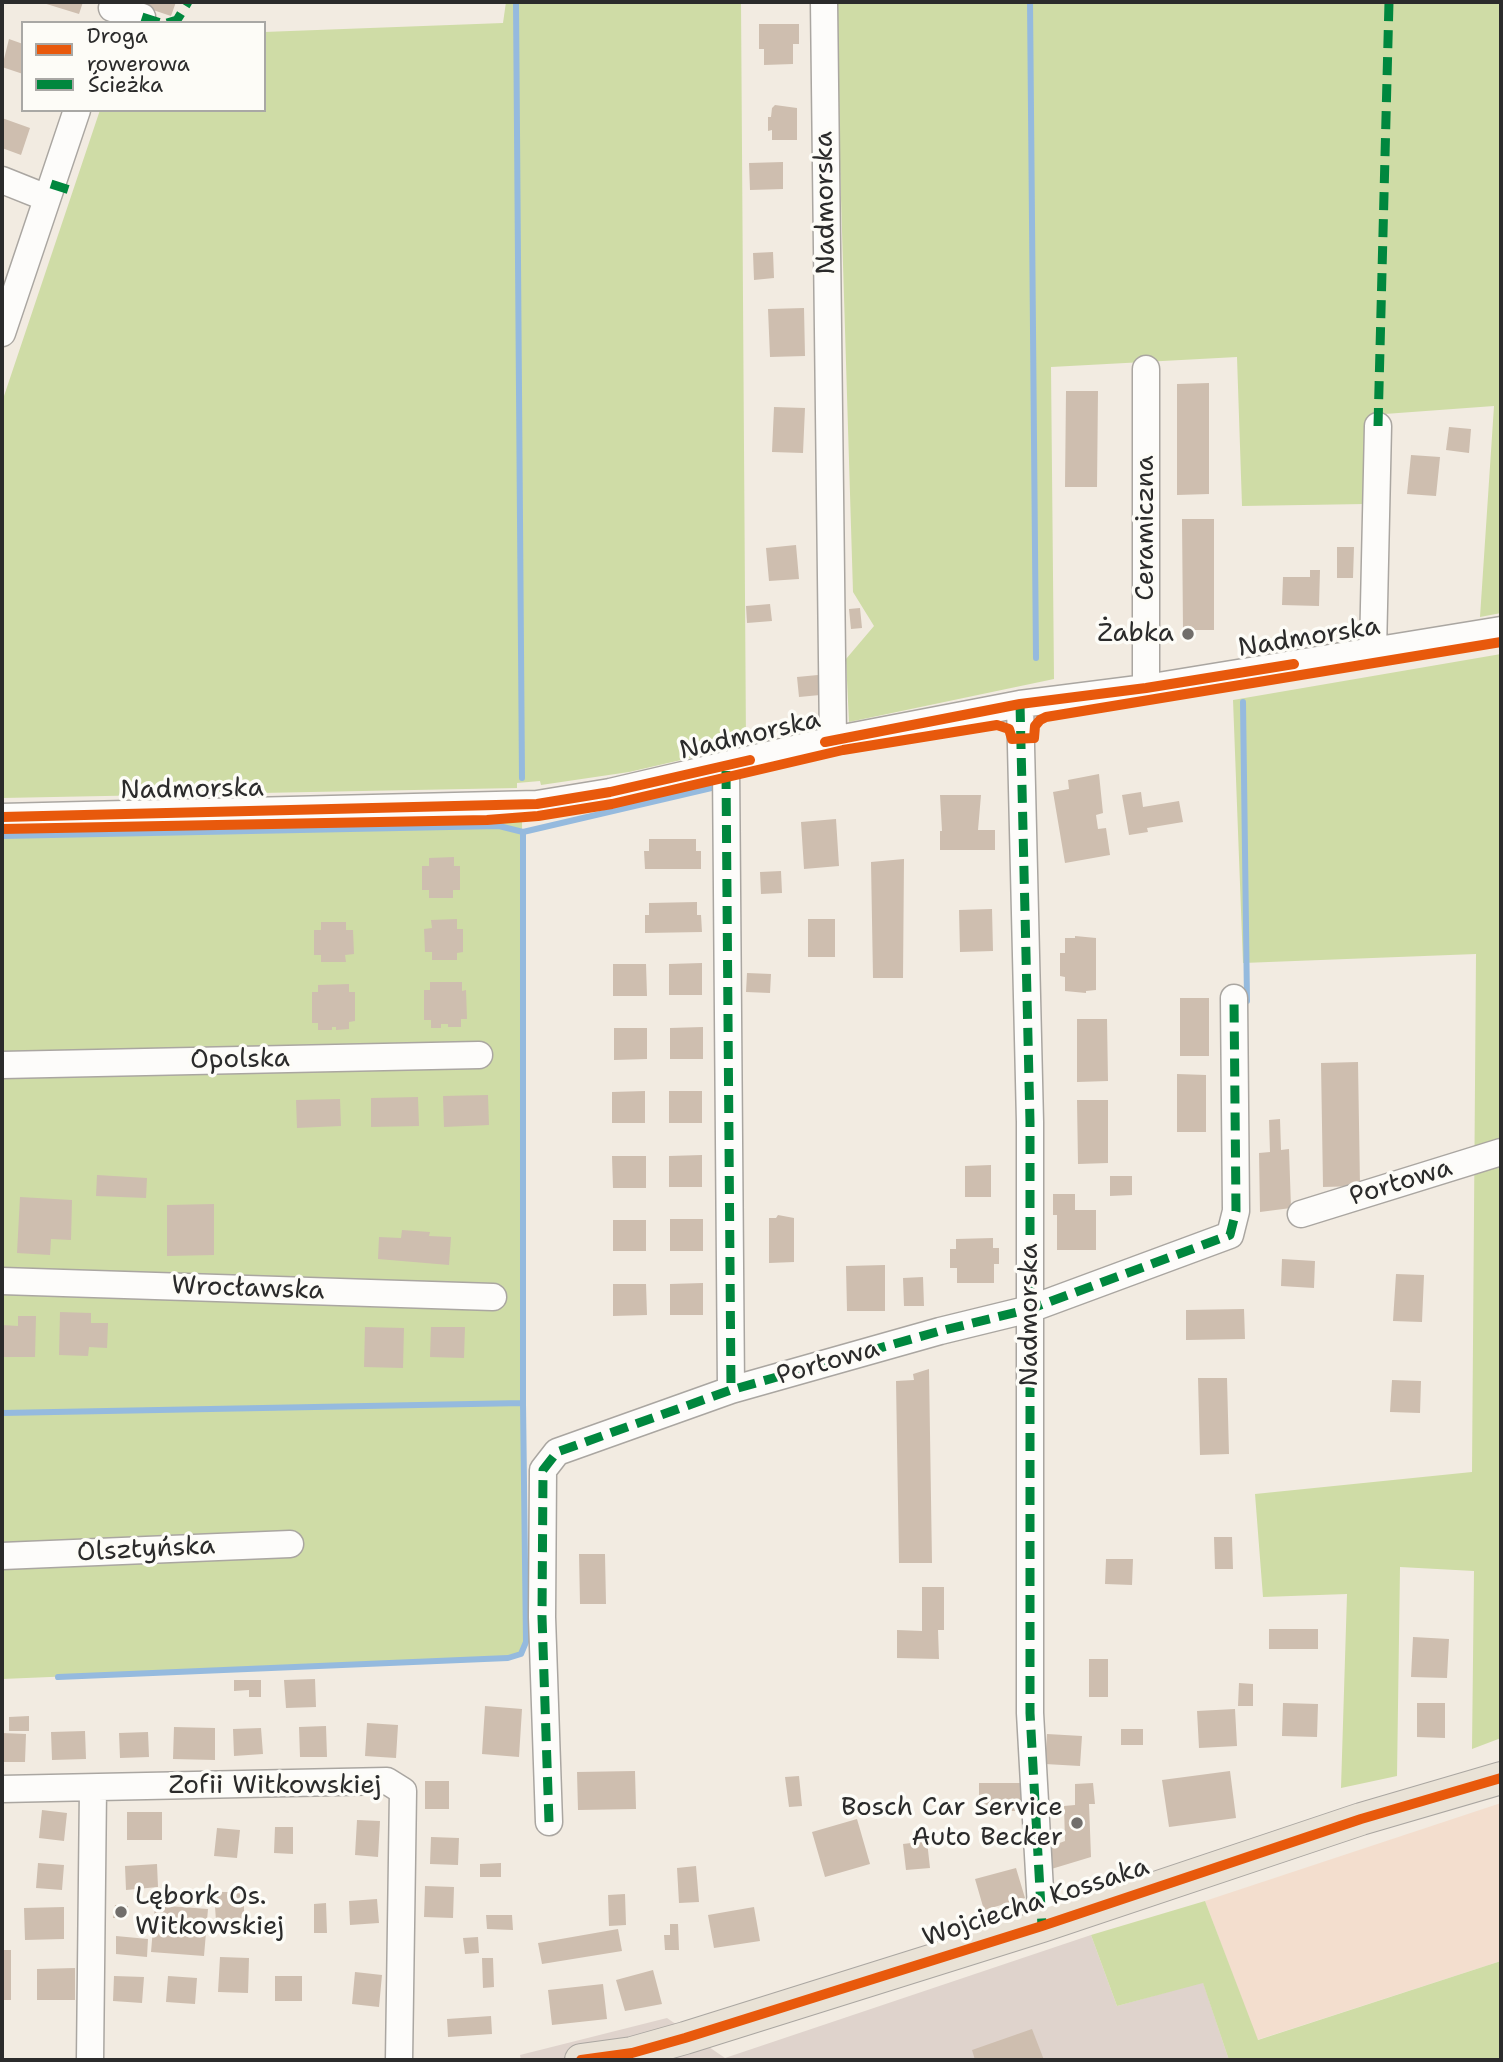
<!DOCTYPE html>
<html>
<head>
<meta charset="utf-8">
<style>
	body { margin:0 }
	#map { position:relative; width:1503px; height:2062px; overflow:hidden; background:#f2ebe1; font-family:"Shantell Sans",sans-serif }
	canvas { display:block }
	.frame { position:absolute; inset:0; border:4px solid #2b2b2b; pointer-events:none }
	.legend { position:absolute; left:21px; top:21px; width:245px; height:91px; box-sizing:border-box; background:#fdfcf7; border:2px solid #a9a8a5; margin:0; padding:9px 12px; list-style:none; font-size:21px; color:#2b2b2b }
	.legend li { display:flex; align-items:center; gap:14px; height:35px }
	.legend b { width:35px; border:2px solid #a9a8a5 }
</style>
</head>
<body>
<div id="map">
<canvas width="1503" height="2062"></canvas>
<div class="frame"></div>
<ul class="legend">
<li><b style="height:9px;background:#e8590c"></b>Droga rowerowa</li>
<li><b style="height:9px;background:#00873e"></b>Ścieżka</li>
</ul>
</div>
<script>
const g = document.querySelector('canvas').getContext('2d');
g.lineJoin = 'round';
function fillPath(path, color) { g.fillStyle = color; g.fill(path, 'evenodd'); }
const poly = rows => new Path2D(rows.map(r => 'M' + r).join(''));
function trace(path, color, width, dash) { g.strokeStyle = color; g.lineWidth = width; g.lineCap = dash ? 'butt' : 'round'; g.setLineDash(dash || []); g.stroke(path); }
function drawText(font, color, halo, rows, align = 'center') {
  g.font = font + ' "Shantell Sans",sans-serif'; g.lineWidth = 7; g.setLineDash([]); g.textBaseline = 'middle'; g.strokeStyle = halo; g.fillStyle = color; for (const [text, x, y, turn = 0] of rows) {
    g.save(); g.translate(x, y); g.rotate((+turn || 0) * Math.PI / 180); g.textAlign = isNaN(turn) ? turn : align; if (halo) g.strokeText(text, 0, 0); g.fillText(text, 0, 0); g.restore();
  }
}
fillPath(poly([
	[1501,1803,1501,1961,1257,2040,1205,1901]
]), '#f3dece');
fillPath(poly([
	[1091,1935,1117,2006,1203,1982,1229,2060,521,2060,520,2055,667,2018,725,2058]
]), '#dfd3cc');
fillPath(poly([
	[506,2,741,2,746,745,629,772,541,785,540,781,517,783,517,788,2,798,2,402,100,110,264,110,264,32,503,23],
	[835,2,1501,2,1501,613,1480,617,1494,406,1371,415,1365,504,1242,506,1237,357,1051,367,1054,679,849,722,846,659,874,626,853,592],
	[1501,654,1501,1738,1472,1749,1474,1571,1400,1567,1397,1776,1341,1788,1347,1594,1263,1597,1255,1494,1472,1472,1476,954,1243,963,1233,700],
	[522,821,526,1642,521,1654,508,1658,2,1679,2,832],
	[1205,1901,1258,2040,1501,1961,1501,2060,1229,2060,1203,1983,1117,2006,1091,1935]
]), '#cfdca6');
trace(poly([
	[516,2,522,778],
	[1030,2,1036,658],
	[1243,702,1247,1001],
	[2,836,499,826,523,832,720,786],
	[2,1413,523,1403],
	[58,1677,508,1658,521,1654,526,1642,523,1403,523,832]
]), '#95bade', 6);
fillPath(poly([
	[40,2,83,2,79,14],
	[146,2,176,2,171,16,144,7],
	[759,24,799,24,799,44,793,44,793,64,764,65,764,49,759,49],
	[9,39,23,44,23,74,2,67],
	[775,105,797,108,797,140,772,140,772,130,768,131,768,117,771,117,772,108],
	[2,118,30,128,21,155,2,148],
	[783,162,783,189,750,190,749,163],
	[773,252,774,278,754,280,753,253],
	[804,308,805,356,770,357,768,309],
	[1209,383,1209,494,1177,495,1177,384],
	[1066,391,1098,391,1097,487,1065,487],
	[774,407,805,408,803,453,772,452],
	[1449,427,1471,429,1469,453,1446,450],
	[1411,455,1440,457,1436,496,1407,494],
	[1182,519,1214,519,1214,630,1183,630],
	[796,545,799,579,769,581,766,548],
	[1337,547,1354,547,1353,578,1337,578],
	[1310,570,1320,570,1319,606,1282,605,1283,577,1310,577],
	[770,604,772,621,747,623,746,606],
	[860,608,862,628,851,629,849,609],
	[818,675,820,695,799,697,797,677],
	[1099,774,1103,813,1096,815,1098,829,1106,828,1110,855,1065,863,1053,792,1069,789,1068,780],
	[1141,792,1143,807,1179,801,1183,822,1147,828,1148,832,1129,835,1122,795],
	[940,795,981,795,978,830,995,830,995,850,940,850,940,831,942,831],
	[836,819,839,866,804,869,801,822],
	[649,839,696,839,696,851,701,851,701,869,645,869,644,851,649,851],
	[454,857,454,866,460,866,460,890,453,890,453,898,429,898,429,890,422,890,422,866,429,866,429,858],
	[904,859,903,978,873,978,871,862],
	[781,871,782,893,761,894,760,872],
	[697,902,697,915,701,915,702,932,645,933,645,915,649,915,649,903],
	[992,909,993,951,960,952,959,910],
	[457,919,457,929,463,929,463,952,457,953,457,960,432,960,432,952,425,952,424,929,432,928,431,920],
	[808,919,835,919,835,957,808,957],
	[321,922,346,922,346,930,353,930,354,954,345,955,346,962,321,962,321,955,314,955,314,930,321,930],
	[1075,936,1096,938,1096,990,1086,991,1086,993,1065,991,1065,977,1060,976,1060,953,1065,953,1065,938,1075,938],
	[702,963,702,995,669,995,669,964],
	[613,964,646,964,647,996,613,996],
	[747,973,771,974,770,993,746,992],
	[430,982,462,982,462,991,466,990,467,1019,461,1019,461,1027,448,1027,448,1024,441,1024,441,1028,431,1028,431,1020,424,1020,424,990,430,990],
	[349,984,349,992,355,992,355,1021,349,1022,349,1029,336,1030,336,1027,332,1027,332,1030,318,1030,318,1023,312,1023,312,992,318,992,318,985],
	[1180,998,1209,998,1209,1056,1180,1056],
	[1077,1019,1107,1019,1108,1081,1077,1082],
	[703,1027,703,1059,670,1059,670,1028],
	[614,1028,647,1028,647,1059,614,1060],
	[1358,1062,1360,1186,1323,1187,1321,1063],
	[1177,1074,1206,1075,1206,1132,1177,1132],
	[645,1091,645,1123,612,1123,612,1092],
	[669,1091,702,1091,702,1123,669,1123],
	[488,1095,489,1125,444,1127,443,1096],
	[418,1097,419,1126,371,1127,371,1098],
	[340,1099,341,1126,297,1128,296,1100],
	[1077,1100,1108,1100,1108,1163,1078,1164],
	[1280,1119,1281,1150,1289,1149,1291,1208,1260,1212,1259,1153,1270,1152,1269,1120],
	[702,1155,702,1187,669,1187,669,1156],
	[612,1156,646,1156,646,1188,613,1188],
	[991,1165,991,1197,965,1197,965,1166],
	[97,1175,147,1178,146,1198,96,1196],
	[1110,1176,1132,1176,1132,1195,1110,1196],
	[1053,1194,1075,1194,1075,1210,1096,1210,1096,1250,1057,1250,1057,1215,1053,1215],
	[20,1197,72,1200,71,1240,51,1239,50,1255,17,1253],
	[214,1204,214,1255,167,1256,167,1205],
	[778,1215,794,1218,794,1262,769,1263,769,1218,776,1218],
	[670,1219,703,1219,703,1251,670,1251],
	[613,1220,646,1220,646,1251,613,1251],
	[402,1230,430,1232,429,1236,451,1237,449,1265,378,1259,379,1237,401,1238],
	[993,1238,993,1248,999,1248,999,1264,994,1264,994,1283,957,1283,957,1268,950,1268,950,1249,956,1249,956,1239],
	[1282,1259,1315,1261,1314,1288,1281,1286],
	[885,1265,885,1311,847,1311,846,1266],
	[1396,1274,1424,1275,1422,1322,1393,1321],
	[923,1277,924,1306,904,1306,903,1278],
	[703,1283,703,1315,670,1315,670,1284],
	[613,1284,646,1284,647,1315,613,1316],
	[1244,1309,1245,1339,1186,1340,1186,1310],
	[60,1312,91,1313,91,1323,108,1323,107,1348,89,1347,88,1356,59,1355],
	[18,1316,36,1316,35,1357,2,1357,2,1325,18,1326],
	[365,1327,404,1328,403,1368,364,1367],
	[431,1327,465,1327,464,1358,430,1357],
	[929,1369,932,1563,899,1563,896,1381,914,1380,913,1374],
	[1198,1378,1227,1378,1229,1454,1200,1455],
	[1392,1380,1421,1381,1420,1413,1390,1412],
	[1214,1537,1232,1537,1233,1569,1215,1569],
	[579,1554,605,1554,606,1604,580,1604],
	[1106,1559,1133,1559,1132,1585,1105,1584],
	[922,1587,944,1587,944,1630,938,1630,939,1659,897,1658,897,1630,922,1631],
	[1269,1629,1318,1629,1318,1649,1269,1649],
	[1413,1637,1449,1639,1447,1678,1411,1677],
	[1089,1659,1108,1659,1108,1697,1089,1697],
	[315,1679,316,1707,286,1708,284,1680],
	[234,1680,261,1680,261,1697,249,1697,249,1690,234,1691],
	[1239,1683,1253,1684,1253,1706,1238,1706],
	[1283,1703,1318,1704,1317,1737,1282,1736],
	[1417,1703,1445,1703,1445,1738,1417,1737],
	[485,1706,522,1709,519,1757,482,1754],
	[1235,1709,1237,1746,1199,1748,1197,1711],
	[29,1716,29,1731,9,1731,9,1717],
	[367,1723,398,1725,396,1758,365,1756],
	[326,1726,327,1757,300,1757,299,1727],
	[174,1727,215,1728,215,1760,173,1759],
	[261,1728,263,1754,234,1756,233,1729],
	[1121,1729,1143,1729,1143,1745,1121,1745],
	[85,1731,86,1759,52,1760,51,1732],
	[148,1732,149,1757,120,1758,119,1733],
	[2,1733,26,1734,25,1762,2,1762],
	[1047,1734,1082,1736,1080,1766,1045,1764],
	[635,1771,636,1809,578,1810,577,1772],
	[1230,1771,1236,1818,1169,1827,1162,1780],
	[799,1776,802,1806,789,1807,785,1777],
	[425,1781,449,1781,449,1809,425,1809],
	[979,1783,1022,1783,1022,1811,979,1811],
	[1093,1783,1095,1804,1089,1804,1091,1857,1048,1870,1046,1848,1065,1841,1064,1806,1075,1805,1075,1784],
	[42,1810,67,1813,64,1841,39,1838],
	[127,1812,162,1812,162,1840,127,1840],
	[857,1819,870,1864,825,1877,812,1832],
	[357,1820,380,1821,378,1857,355,1855],
	[275,1827,293,1827,293,1854,274,1853],
	[217,1828,240,1830,237,1858,214,1856],
	[431,1837,459,1838,458,1865,430,1864],
	[927,1841,930,1868,906,1870,903,1844],
	[38,1863,64,1865,62,1890,36,1888],
	[501,1863,501,1877,480,1877,480,1864],
	[157,1864,158,1887,126,1890,125,1866],
	[696,1866,699,1902,679,1903,677,1868],
	[1016,1868,1025,1898,984,1910,975,1879],
	[425,1886,454,1887,453,1918,424,1917],
	[214,1892,250,1892,250,1904,244,1904,244,1920,216,1921],
	[625,1894,626,1925,609,1926,608,1895],
	[377,1899,379,1923,350,1925,349,1901],
	[326,1903,327,1933,314,1933,314,1904],
	[115,1905,128,1906,127,1918,113,1918],
	[155,1905,208,1909,204,1956,151,1952],
	[64,1907,64,1939,25,1940,24,1908],
	[754,1907,760,1941,714,1948,708,1915],
	[486,1915,512,1915,513,1930,487,1929],
	[670,1924,678,1924,679,1950,665,1950,664,1935,670,1935],
	[618,1929,622,1951,542,1964,538,1943],
	[116,1936,148,1939,147,1957,116,1954],
	[478,1937,479,1953,465,1954,463,1938],
	[2,1950,11,1950,11,2000,2,2000],
	[220,1957,249,1958,248,1993,218,1992],
	[482,1958,493,1958,494,1987,483,1988],
	[75,1968,75,2000,37,2000,37,1969],
	[653,1970,662,2004,625,2011,616,1980],
	[355,1972,382,1975,379,2007,352,2004],
	[114,1976,144,1977,142,2003,113,2001],
	[168,1976,197,1978,195,2004,166,2002],
	[275,1976,302,1976,302,2001,275,2001],
	[603,1984,607,2019,552,2025,548,1990],
	[491,2016,492,2034,448,2037,447,2019],
	[1032,2029,1044,2060,975,2060,972,2050]
]), '#cebeaf');
const minor = poly([
	[824,2,833,740],
	[112,8,142,17],
	[2,180,47,198],
	[2,333,77,110],
	[1146,369,1146,688],
	[1373,651,1378,426],
	[1020,704,1030,1122,1030,1713,1042,1926],
	[726,765,731,1390],
	[2,817,537,804,610,792,833,740,1020,704,1146,688,1501,630],
	[2,1065,479,1055],
	[1301,1214,1501,1152],
	[2,1281,493,1297],
	[2,1556,290,1544],
	[2,1789,387,1781,403,1791,399,2060],
	[549,1822,542,1617,543,1470,557,1452,731,1390,940,1331,1030,1309,1230,1235,1236,1211,1234,998],
	[90,2060,93,1788]
]);
const major = poly([
	[581,2060,632,2053,685,2038,1042,1926,1361,1819,1501,1778]
]);
trace(minor, '#aaa6a1', 29);
trace(major, '#aaa6a1', 34);
trace(minor, '#fdfcfa', 26);
trace(major, '#e9e2d6', 32);
trace(poly([
	[142,17,161,23],
	[167,23,177,20,188,2],
	[51,184,73,191],
	[1378,426,1389,2],
	[1020,704,1030,1122,1030,1713,1042,1926],
	[726,771,731,1390],
	[549,1822,542,1617,543,1470,557,1452,731,1390,940,1331,1030,1309,1230,1235,1236,1211,1234,998]
]), '#00873e', 9, [18, 9]);
trace(poly([
	[825,742,1020,704,1146,688,1294,664],
	[2,817,537,804,610,792,750,760],
	[2,829,487,820,538,816,612,804,843,750,997,725,1009,729,1012,739,1034,738,1035,726,1040,720,1046,717,1501,642],
	[581,2060,632,2053,685,2038,1042,1926,1361,1819,1501,1778]
]), '#e8590c', 10);
for (const [x, y, r, color] of [
	[1188,634,7,"#716e6b"],
	[1077,1823,7,"#716e6b"],
	[121,1912,7,"#716e6b"]
]) { const dot = new Path2D(); dot.arc(x, y, r, 0, 2 * Math.PI); g.fillStyle = color; g.fill(dot); trace(dot, '#fdfcf7', 2.5); }
drawText('26px', '#2b2b2b', '#fdfcf7', [
	["Nadmorska",826,203,-91],
	["Ceramiczna",1146,528,-90],
	["Nadmorska",1309,638,-9],
	["Nadmorska",750,736,-13],
	["Nadmorska",192,790,-1],
	["Opolska",240,1060,-1],
	["Portowa",1401,1183,-17],
	["Wrocławska",248,1289,2],
	["Nadmorska",1030,1315,-90],
	["Portowa",828,1363,-16],
	["Olsztyńska",146,1550,-3],
	["Zofii Witkowskiej",275,1786],
	["Wojciecha Kossaka",1036,1903,-18]
]);
drawText('26px', '#2b2b2b', '#fdfcf7', [
	["Żabka",1174,634],
	["Bosch Car Service",1063,1808],
	["Auto Becker",1063,1838],
	["Lębork Os.",135,1897,"left"],
	["Witkowskiej",135,1927,"left"]
], 'right');
</script>
</body>
</html>
